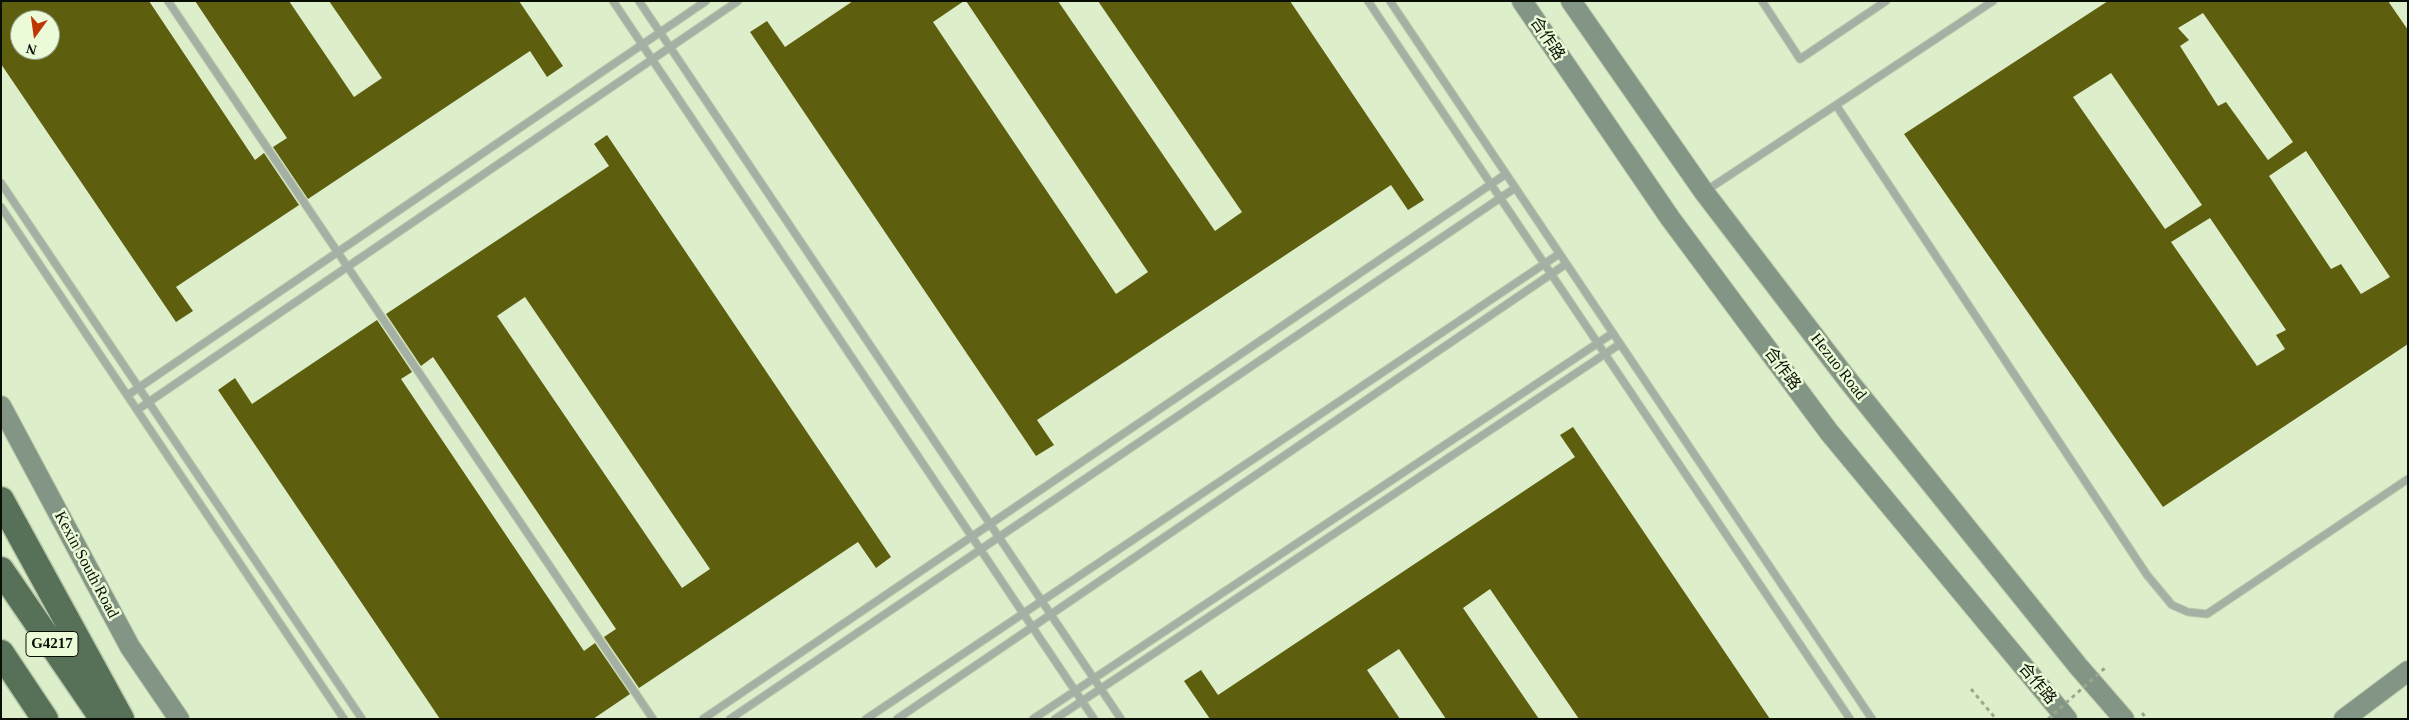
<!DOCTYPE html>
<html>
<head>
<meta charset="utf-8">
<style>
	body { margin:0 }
	#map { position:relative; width:2409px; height:720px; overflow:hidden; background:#ddeecb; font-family:"Times New Roman",serif }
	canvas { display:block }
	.frame { position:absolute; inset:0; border:2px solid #0a0f05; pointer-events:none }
	.north { position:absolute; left:10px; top:10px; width:50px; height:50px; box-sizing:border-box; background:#ebfbd8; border:1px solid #919d84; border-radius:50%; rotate:194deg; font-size:14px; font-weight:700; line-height:20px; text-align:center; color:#0a0f05 }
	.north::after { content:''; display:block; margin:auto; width:18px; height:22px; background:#be3604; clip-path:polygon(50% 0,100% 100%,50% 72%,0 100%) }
</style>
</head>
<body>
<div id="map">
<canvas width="2409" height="720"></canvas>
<div class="frame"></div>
<div class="north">N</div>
</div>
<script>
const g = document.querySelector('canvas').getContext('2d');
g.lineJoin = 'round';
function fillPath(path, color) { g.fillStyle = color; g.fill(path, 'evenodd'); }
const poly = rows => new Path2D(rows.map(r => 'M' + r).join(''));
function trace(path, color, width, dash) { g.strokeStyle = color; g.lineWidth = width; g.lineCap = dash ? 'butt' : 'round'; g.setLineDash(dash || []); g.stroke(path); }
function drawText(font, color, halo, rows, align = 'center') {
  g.font = font + ' "Times New Roman","Noto Sans SC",serif'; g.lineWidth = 5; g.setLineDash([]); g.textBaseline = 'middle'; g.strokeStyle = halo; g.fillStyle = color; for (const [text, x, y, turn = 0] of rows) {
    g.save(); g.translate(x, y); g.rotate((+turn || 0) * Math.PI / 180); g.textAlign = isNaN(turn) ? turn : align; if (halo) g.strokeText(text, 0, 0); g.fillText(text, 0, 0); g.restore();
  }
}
fillPath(poly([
	[1,1,149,1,255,160,264,153,299,205,176,287,193,311,176,322,1,64],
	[20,20,50,20,50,50,20,50],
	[195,1,289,1,354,97,382,78,329,1,519,1,563,66,547,77,530,51,308,199,273,147,287,138],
	[853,1,964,1,933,22,1116,294,1148,272,966,1,1058,1,1215,231,1242,212,1098,1,1290,1,1424,200,1408,210,1391,185,1037,420,1054,445,1036,456,750,32,767,21,785,47],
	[2108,1,2388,1,2408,30,2408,344,2163,507,1904,134],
	[2203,13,2293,142,2268,160,2226,102,2218,106,2180,46,2189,40,2178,28],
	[2111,73,2202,205,2165,229,2073,97],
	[2306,151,2390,277,2361,294,2341,264,2331,269,2269,176],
	[2210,218,2286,330,2276,335,2285,349,2257,366,2171,242],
	[607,135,891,557,876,568,858,542,639,688,604,637,616,629,433,357,421,366,386,314,609,166,594,144],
	[525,297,710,569,682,588,497,316],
	[377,320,412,372,401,379,584,651,595,643,630,694,593,719,440,719,218,390,235,378,252,404],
	[1573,427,1770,719,1579,719,1490,589,1463,608,1539,719,1446,719,1399,649,1367,670,1400,719,1210,719,1184,681,1201,670,1218,695,1575,457,1560,435]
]), '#5e5e0f');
const lane = poly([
	[168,1,653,719],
	[613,1,1094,719],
	[639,1,1121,719],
	[1368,1,1850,719],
	[1390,1,1872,719],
	[1762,1,1800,59,1886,1],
	[1993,1,1836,105,2147,575,2172,605,2188,612,2207,614,2408,479],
	[1,183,362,719],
	[1704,192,1836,105],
	[1,207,344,719],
	[128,395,706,1],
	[137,410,738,1],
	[703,719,1506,174],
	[730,719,1515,188],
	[866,719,1559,254],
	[897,719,1566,264],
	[1033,719,1613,333],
	[1055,719,1620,344]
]);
const secondary = poly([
	[1522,1,1670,218,1829,432,2067,719],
	[1571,1,1704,192,1847,379,2078,666,2124,719],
	[1,406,130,647,179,719],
	[2344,719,2408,671]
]);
const highway = poly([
	[1,500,121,719],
	[1,570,103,719],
	[1,653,45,719]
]);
trace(lane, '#bbcaab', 9);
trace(secondary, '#bbcaab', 22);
trace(highway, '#bbcaab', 29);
trace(poly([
	[1971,689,1996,719],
	[2142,713,2147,719]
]), '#9aa78c', 3, [4, 4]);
trace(lane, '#a4b0a4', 7);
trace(secondary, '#839584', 20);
trace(highway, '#577158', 26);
trace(poly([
	[2048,719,2105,668]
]), '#9aa78c', 3, [4, 4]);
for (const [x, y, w] of [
	[52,644,52]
]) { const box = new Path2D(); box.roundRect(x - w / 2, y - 12.5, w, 25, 4); g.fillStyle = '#ebfbd8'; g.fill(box); trace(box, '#0a0f05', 1); }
drawText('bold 15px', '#0a0f05', null, [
	["G4217",52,644]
]);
drawText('16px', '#0a0f05', '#ebfbd8', [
	["合作路",1547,39,56],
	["Hezuo Road",1838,367,52],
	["合作路",1782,369,53],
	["Kexin South Road",86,565,62],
	["合作路",2037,684,50]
]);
</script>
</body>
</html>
